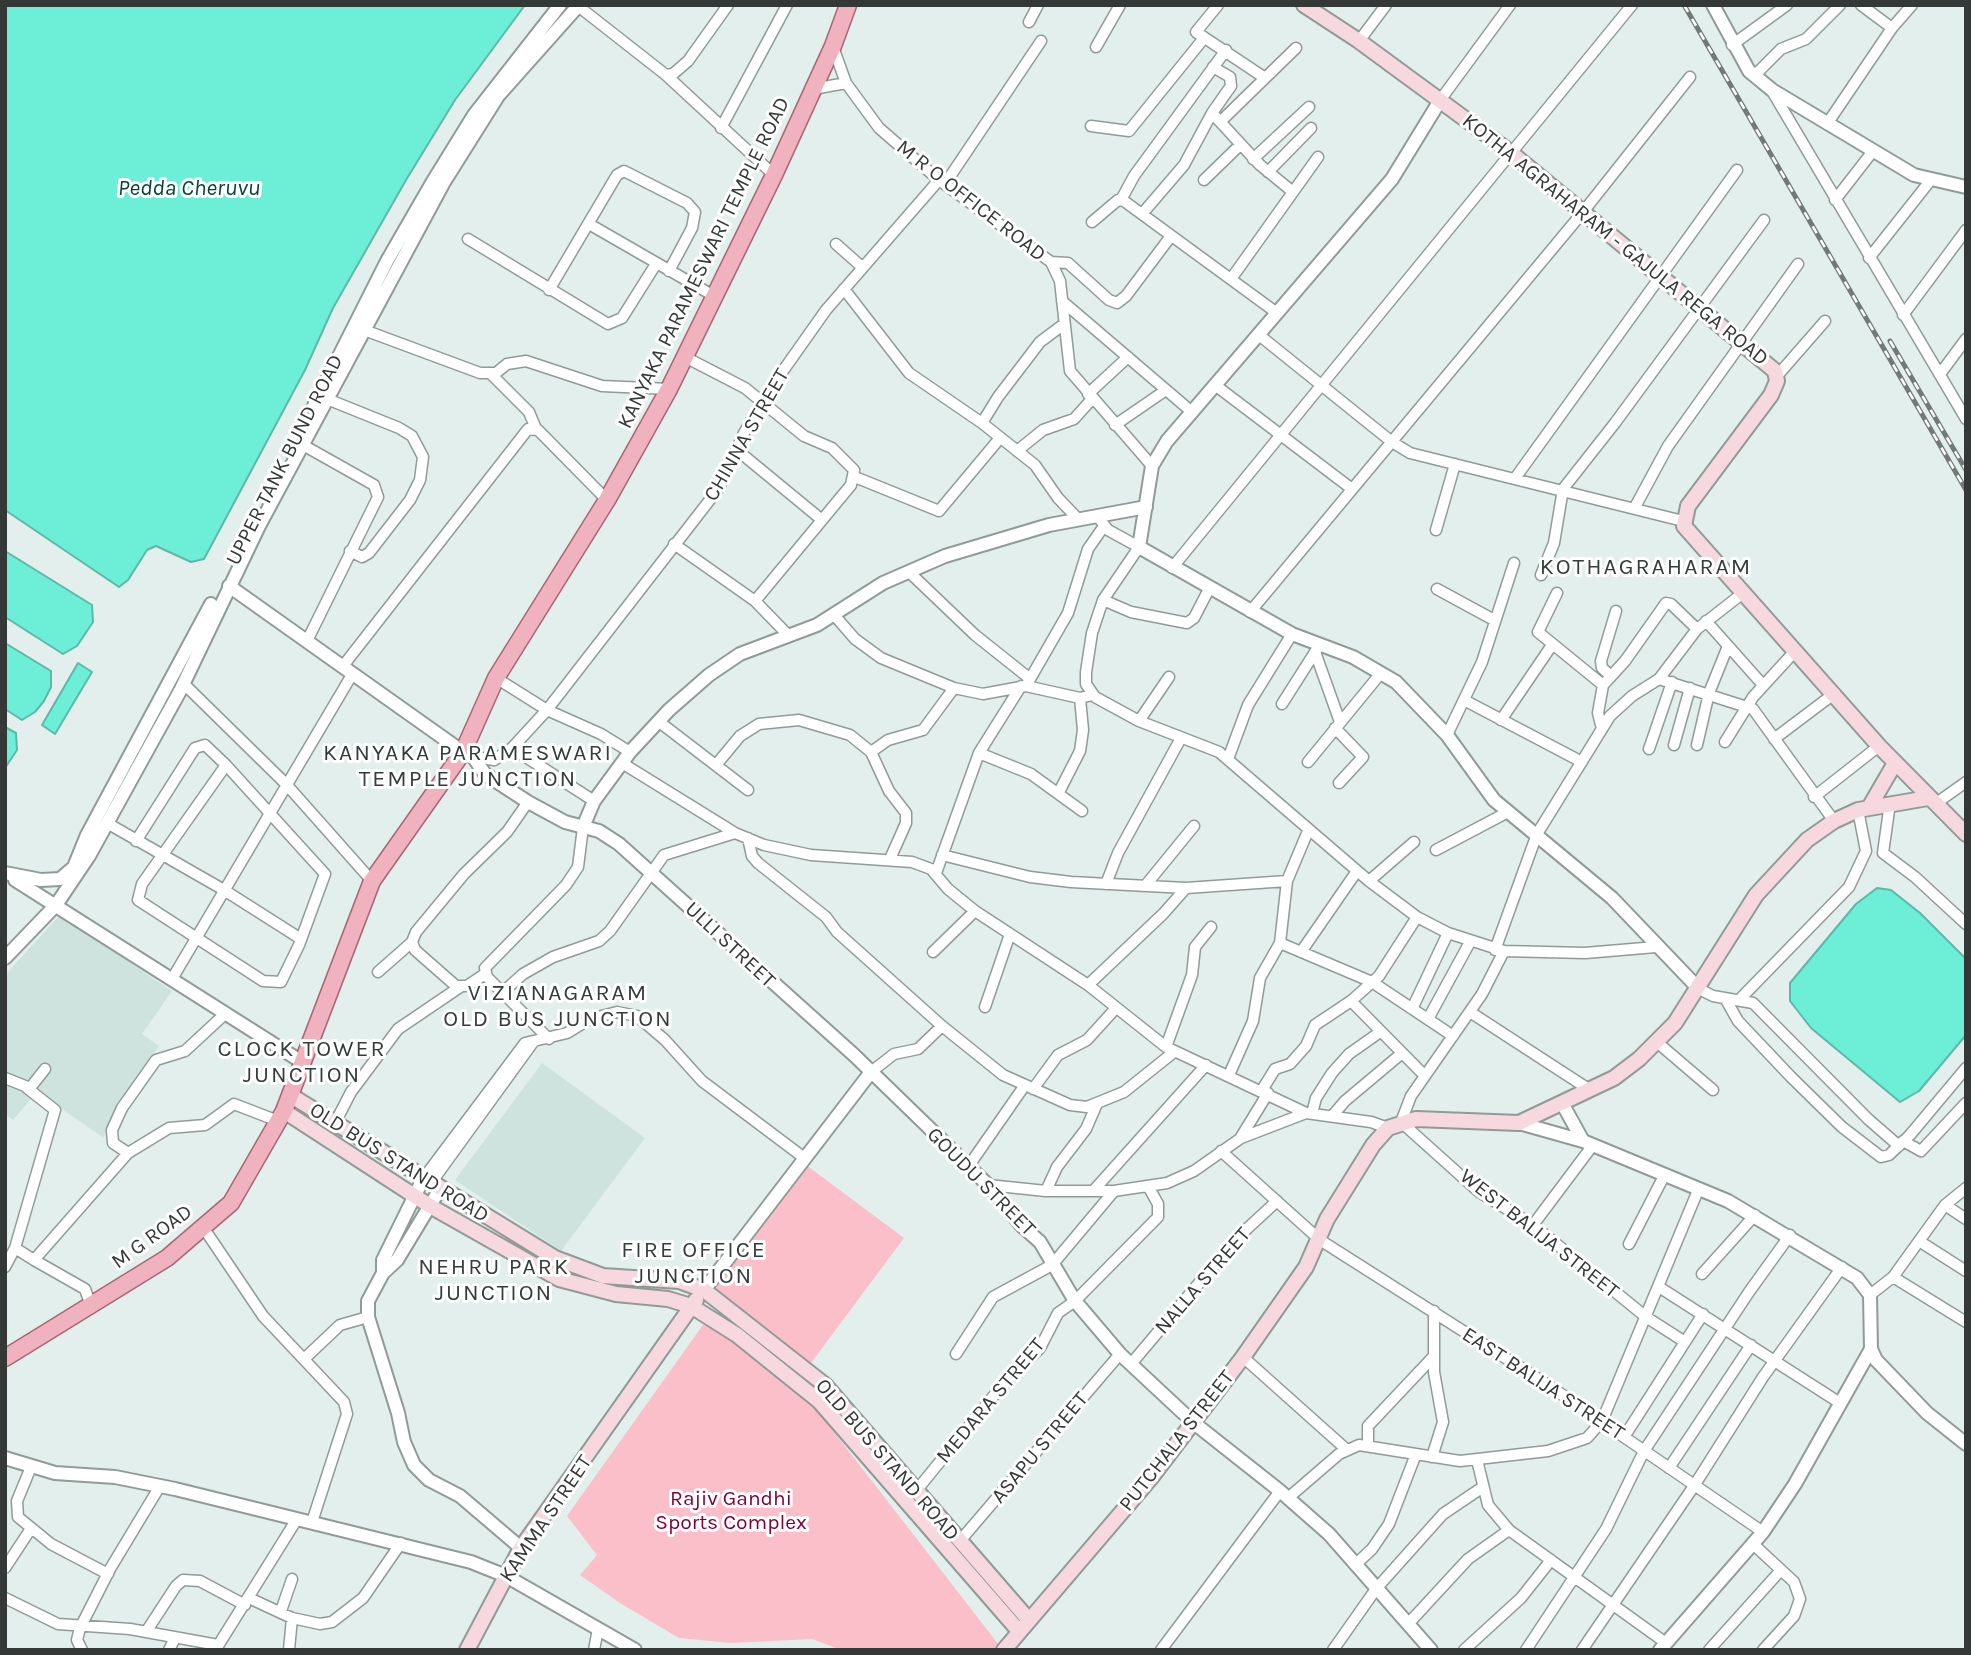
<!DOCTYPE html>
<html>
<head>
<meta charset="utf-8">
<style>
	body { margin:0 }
	#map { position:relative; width:1971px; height:1655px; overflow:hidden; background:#e3efec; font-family:Karla,sans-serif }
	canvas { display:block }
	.frame { position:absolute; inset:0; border:7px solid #343938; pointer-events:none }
</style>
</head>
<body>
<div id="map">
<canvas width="1971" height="1655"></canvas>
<div class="frame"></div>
</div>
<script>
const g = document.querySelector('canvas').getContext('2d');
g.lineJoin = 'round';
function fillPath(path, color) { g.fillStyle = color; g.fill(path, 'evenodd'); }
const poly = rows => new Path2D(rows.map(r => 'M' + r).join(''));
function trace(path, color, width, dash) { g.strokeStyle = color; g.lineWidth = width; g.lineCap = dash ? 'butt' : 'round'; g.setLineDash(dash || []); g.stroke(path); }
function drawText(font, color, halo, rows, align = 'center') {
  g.font = font + ' Karla,sans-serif'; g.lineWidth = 6; g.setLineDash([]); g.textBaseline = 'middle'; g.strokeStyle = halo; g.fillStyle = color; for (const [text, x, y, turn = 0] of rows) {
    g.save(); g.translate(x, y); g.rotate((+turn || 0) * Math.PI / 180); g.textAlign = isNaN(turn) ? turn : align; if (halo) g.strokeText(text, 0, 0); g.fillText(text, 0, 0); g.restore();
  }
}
fillPath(poly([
	[60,915,172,991,142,1034,159,1046,113,1113,104,1138,37,1092,13,1120,5,1114,5,975],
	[542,1063,645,1138,561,1251,455,1180]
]), '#cfe3de');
fillPath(poly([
	[798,1159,904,1238,808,1367,703,1288],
	[705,1322,761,1362,813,1405,999,1645,996,1650,841,1650,812,1639,731,1643,679,1638,620,1603,580,1575,597,1555,567,1516]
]), '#fbbfc9');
const water = poly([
	[5,5,525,5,455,100,406,180,333,308,305,370,204,559,191,562,156,546,147,550,128,580,119,587,5,510,5,5],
	[5,551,92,605,93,622,77,646,63,654,5,617,5,551],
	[5,643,51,671,51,687,44,701,35,712,22,720,5,709,5,643],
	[78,663,92,672,55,734,42,725,78,663],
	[5,727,16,733,17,750,5,768,5,727],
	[1877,888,1891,890,1920,913,1966,959,1966,1035,1919,1091,1900,1102,1811,1028,1790,1001,1790,983,1856,904,1877,888]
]);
fillPath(water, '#6defd7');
trace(water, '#5cb8a7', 2);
const minor = poly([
	[1218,5,1196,32,1265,78],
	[1861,5,1892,28],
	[578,6,666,75,673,74,688,61,728,5],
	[1029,22,1038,5],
	[1359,41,1386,5],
	[1732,45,1787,5],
	[833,47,846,83,879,128,939,180,1051,262,1060,281,1070,371,1152,466],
	[1096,47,1120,5],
	[666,75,774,175],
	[1754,76,1781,49,1806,39,1840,5],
	[813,89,846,83],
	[1772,91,1966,419],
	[1441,99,1510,5],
	[1212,113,1260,165,1293,192],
	[1220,122,1296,48],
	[1827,124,1892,28,1912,5],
	[1091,126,1129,131,1204,38],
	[721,128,787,5],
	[1253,159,1309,107],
	[1268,172,1311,128],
	[1204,180,1240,145],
	[945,184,1041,41],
	[1121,200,1134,176,1226,50],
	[1835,200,1873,151],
	[1142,214,1184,165,1212,113,1231,86,1230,77,1213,67],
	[1092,222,1118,200,1124,201,1277,313],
	[589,224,714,296],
	[468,239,608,324,622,318,656,264],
	[836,244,862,267],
	[1869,258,1930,181],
	[1051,262,1068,263,1109,300,1117,303,1126,296,1171,236],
	[1231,279,1318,157],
	[844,289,909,373,982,423,1035,465,1058,498,1079,520],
	[549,290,617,175,624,171,687,203,695,212,692,228,669,271],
	[1062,301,1192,412],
	[1903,315,1966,230],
	[364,330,480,373,496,373,507,364,526,361,602,386,669,389],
	[1259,335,1392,442,1410,453,1683,521],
	[683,356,745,388,804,436,832,448,854,470,851,485,755,601],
	[491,374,529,412,536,429],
	[1940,374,1966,339],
	[1777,376,1825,321],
	[1215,385,1352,489],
	[1088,394,1128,357],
	[327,399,399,428,412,436,423,457,420,480,410,500,369,553,362,557,350,551],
	[982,423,998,397,1040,342,1064,324],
	[1115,425,1166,390],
	[303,445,374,485,378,497,307,641],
	[737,450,822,520],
	[1017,451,1043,430,1074,419,1092,399],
	[855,477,939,511,1000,438],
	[1516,477,1737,170],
	[1635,507,1668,446,1798,264],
	[1098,517,1108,530,1139,547,1103,600,1092,633,1086,672,1086,684,1095,697,1139,721,1219,752,1369,881,1417,917,1448,933,1504,951,1585,953,1656,947],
	[1436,530,1455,464],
	[674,544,755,601,788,635],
	[1172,568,1632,5],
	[909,572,975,635,1029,678],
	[1541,575,1554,543,1563,489,1615,423,1764,220],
	[1437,589,1494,620],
	[1557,593,1538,632,1603,685],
	[1103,600,1131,612,1187,623,1194,618,1209,589],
	[1250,612,1583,212,1690,77],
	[835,616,855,639,881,658,954,688,983,694,1026,686,1080,698,1092,695],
	[1706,621,1763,685],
	[1315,652,1340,722],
	[343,666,528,429,538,430,607,500],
	[1610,675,1602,668,1601,661,1616,611],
	[496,678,547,710,601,734,630,752],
	[1659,679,1753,709,1834,821],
	[184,684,286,784,372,881],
	[1026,686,1068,613,1088,549,1104,526],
	[1464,700,1582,762],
	[1282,704,1317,649],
	[1501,720,1552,645],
	[658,721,748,790],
	[1139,721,1169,677],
	[1335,728,1363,757,1339,783],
	[1602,729,1598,713,1603,685,1625,661,1666,603,1671,604,1697,629],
	[1447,735,1482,662,1514,563],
	[1774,739,1835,693],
	[1725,742,1753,697,1796,650],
	[1674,745,1690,688],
	[1697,745,1709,693,1728,646],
	[512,748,594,801],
	[1649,749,1672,682],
	[871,752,888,740,923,730,954,688],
	[979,753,1031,774,1082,811],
	[470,756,494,760,512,748,547,710,719,488,744,433,768,392,826,310,939,180],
	[1228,759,1248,705,1292,634],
	[1308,762,1381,673],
	[622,763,735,833,764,845,811,855,912,862,931,869,948,889,975,911,1088,985,1166,1047,1306,1113],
	[716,765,740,736,759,724,799,720,850,735,871,752,889,791,906,813,906,823,890,859],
	[1059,792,1080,751,1083,730,1080,698],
	[1814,797,1879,746],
	[1890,803,1883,853,1915,877,1966,924],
	[1935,804,1966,782],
	[107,823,224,890,301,939],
	[748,838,752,856,758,863,826,917,837,932,942,1026,1003,1075,1070,1105,1087,1107,1124,1092,1174,1052],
	[136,841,195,748,205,745,226,765,325,874,299,945,281,982,263,981,138,900,142,884,226,765],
	[1436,850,1508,812],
	[942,855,1030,877,1071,882,1186,888,1287,881],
	[936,873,979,753,1021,686],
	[1369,881,1414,842],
	[1106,884,1118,853,1181,738],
	[1145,886,1194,826],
	[1280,943,1372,982,1453,1036],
	[1495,950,1537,834,1610,716,1632,696,1659,679,1697,629,1743,593],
	[1504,951,1482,994,1411,1096,1401,1122,1479,1192,1533,1225,1646,1317,1685,1342],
	[933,952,975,911],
	[1301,952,1357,871],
	[378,972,412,942],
	[485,974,467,986,456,986,415,950,412,942,416,932,464,874,507,832,528,802],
	[172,979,353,673],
	[1088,985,1163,914,1186,888],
	[1699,989,1713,996,1753,1003,1868,1119,1899,1146],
	[503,992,523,974,553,957,599,941,610,931,664,855,735,833],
	[1725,998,1738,1021,1791,1077,1842,1127,1881,1157,1889,1155,1910,1135,1966,1068],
	[1741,998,1849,887,1866,851,1858,810],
	[1351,1001,1425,1076],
	[985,1007,1010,934],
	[1412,1009,1448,933],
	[1470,1012,1590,1090],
	[226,1013,185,1051,156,1060,122,1108,112,1130,113,1143,128,1153,169,1128,205,1125,234,1104,278,1121],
	[1428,1019,1470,942],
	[549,1039,487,977,485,968,566,885,578,867,583,827],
	[1658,1043,1713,1090],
	[1166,1047,1192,975,1195,947,1211,927],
	[871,1072,894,1054,918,1049,942,1026],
	[1229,1075,1253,1021,1260,978,1280,943,1287,881,1308,831],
	[5,1078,30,1088,45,1069],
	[1033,1089,1058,1055,1087,1040,1116,1008],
	[1262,1090,1275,1069,1290,1064,1306,1046,1315,1025,1351,1001,1379,976,1417,917],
	[1312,1113,1316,1098,1332,1073,1349,1054,1380,1032],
	[1333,1115,1345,1101,1401,1054],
	[335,1123,351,1092,398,1029,460,987],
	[1241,1137,1268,1093],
	[1903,1141,1921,1151,1966,1103],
	[1221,1151,1320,1240,1548,1385,1763,1532],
	[968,1167,1025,1085],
	[423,1179,525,1043,567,1033,590,1019,617,1012,637,1016,665,1040,702,1081,803,1157],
	[431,1183,534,1041],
	[988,1185,1046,1191,1114,1191,1167,1183,1194,1171,1241,1138,1306,1113,1371,1122,1388,1128],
	[1094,1190,1206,1065],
	[1046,1191,1057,1167,1086,1129,1096,1106],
	[1945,1205,1966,1219],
	[1533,1225,1593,1145],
	[203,1227,263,1316,344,1402,347,1414,312,1522],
	[1919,1241,1966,1271],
	[1629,1244,1665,1174],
	[15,1248,34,1260,128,1153],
	[34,1260,85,1289,91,1306],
	[5,1267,15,1248,55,1110,27,1088],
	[1702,1274,1755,1215],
	[1893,1277,1966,1322],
	[1659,1287,1840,1403],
	[1870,1295,1893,1277,1945,1205,1966,1188],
	[956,1354,993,1297,1052,1265,1114,1191],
	[1243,1357,1347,1450],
	[304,1359,340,1325,368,1317],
	[1131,1364,1237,1238,1277,1201],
	[1624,1437,1703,1314],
	[1368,1445,1368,1426,1434,1356],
	[1432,1457,1443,1422,1434,1372,1434,1311],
	[1477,1460,1488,1505,1509,1530,1666,1643],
	[31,1467,17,1501,18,1517,51,1544,108,1574],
	[1669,1468,1751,1345],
	[916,1491,996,1393,1040,1348,1058,1313,1075,1301,1158,1217,1158,1204,1148,1186],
	[1288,1498,1339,1454,1359,1445,1460,1461,1548,1451,1587,1438,1602,1421,1699,1188],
	[959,1542,1120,1354],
	[1753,1544,1794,1582,1800,1599,1794,1616,1763,1650],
	[1355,1565,1372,1549,1389,1524,1416,1454],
	[5,1568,30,1530],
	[5,1598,58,1624,130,1629,218,1645],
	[249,1598,292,1618,320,1624,332,1622,363,1598,401,1543],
	[281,1611,292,1579],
	[1408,1624,1468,1559,1509,1530],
	[146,1632,176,1586,183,1580,200,1581,245,1605],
	[216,1649,297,1519],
	[82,1650,77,1640,80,1628,110,1569,160,1486],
	[169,1650,175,1638],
	[289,1650,292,1618],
	[594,1650,598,1629],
	[1161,1650,1280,1491],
	[1333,1650,1376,1589,1443,1514,1483,1487],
	[1464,1650,1521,1598,1551,1560],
	[1526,1650,1606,1529,1644,1451,1749,1292,1790,1235],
	[1582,1650,1694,1486,1763,1377,1842,1267],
	[1709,1650,1781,1570]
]);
const tertiary = poly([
	[1713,5,1749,71,1772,90,1914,175,1966,187],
	[1441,99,1392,179,1167,441,1152,466,1139,547,1292,634,1353,657,1396,682,1447,735,1494,800,1612,898,1699,989],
	[313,408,387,261,432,183,474,115,560,5],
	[229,586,463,752],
	[474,758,485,774,528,802,565,822,599,831,619,844,854,1055,988,1185,1021,1225,1040,1242,1075,1301,1120,1354,1194,1423,1280,1491,1329,1534,1431,1650],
	[583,827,594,801,630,752,669,710,709,675,740,654,817,625,883,583,945,556,1049,525,1146,507],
	[5,873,41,880,60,879,74,867,87,835,211,604],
	[15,880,302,1062],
	[5,958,56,905,89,856,180,691,259,526,444,182,498,96,579,5],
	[1562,1103,1583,1141],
	[1519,1123,1583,1141,1728,1201,1857,1278,1870,1295,1871,1349,1876,1360,1927,1413,1966,1444],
	[440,1189,397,1260,383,1273,368,1301,368,1317,398,1413,404,1442,414,1465,429,1480,460,1496,521,1548],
	[383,1273,383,1260,423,1179],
	[704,1290,871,1072],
	[5,1458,55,1473,115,1477,175,1489,471,1562,506,1576,635,1650],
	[1660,1650,1763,1532,1795,1484,1871,1349]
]);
const secondary = poly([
	[1304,5,1359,41,1510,152,1775,371,1777,381,1771,395,1688,506,1684,526,1879,746,1966,834],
	[1870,806,1895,763],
	[290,1095,555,1258,603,1276,679,1281,704,1290,825,1385,1028,1619],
	[284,1111,430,1206,559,1279,616,1294,668,1299,691,1306,737,1335,819,1401,1018,1630],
	[467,1650,521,1548,696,1300],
	[1004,1650,1150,1479,1243,1357,1306,1267,1327,1219,1373,1145,1388,1128,1416,1119,1519,1123,1614,1078,1639,1059,1675,1023,1756,895,1807,840,1834,821,1858,810,1928,798]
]);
const primary = poly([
	[5,1358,167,1258,231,1203,284,1111,372,881,463,752,496,678,607,500,669,389,774,175,833,46,848,5]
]);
trace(minor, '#909b98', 13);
trace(tertiary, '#909b98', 16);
trace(secondary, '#909b98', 18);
trace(primary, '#a86674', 19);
trace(minor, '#fff', 10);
trace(tertiary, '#fff', 12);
trace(secondary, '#f8d8df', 14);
trace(primary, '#f1b2bf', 16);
const rail = poly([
	[1684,5,1966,490],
	[1890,341,1966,470]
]);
trace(rail, '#727a78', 5);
trace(rail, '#fff', 2.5, [8]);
drawText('21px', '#343938', '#fff', [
	["M R O OFFICE ROAD",971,201,38],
	["KOTHA AGRAHARAM - GAJULA REGA ROAD",1615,240,39],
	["KANYAKA PARAMESWARI TEMPLE ROAD",704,263,-64],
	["CHINNA STREET",747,435,-60],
	["UPPER TANK BUND ROAD",285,460,-63],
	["ULLI STREET",730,945,43],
	["OLD BUS STAND ROAD",399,1163,32],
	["GOUDU STREET",981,1182,45],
	["WEST BALIJA STREET",1539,1234,38],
	["M G ROAD",152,1237,-36],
	["NALLA STREET",1203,1281,-49],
	["EAST BALIJA STREET",1543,1384,33],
	["MEDARA STREET",991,1401,-50],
	["PUTCHALA STREET",1177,1441,-52],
	["ASAPU STREET",1040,1448,-50],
	["OLD BUS STAND ROAD",887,1460,49],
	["KAMMA STREET",546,1519,-56]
]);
drawText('21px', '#7c0234', '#fff', [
	["Rajiv Gandhi",731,1499],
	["Sports Complex",731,1523]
]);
drawText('italic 23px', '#06443b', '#fff', [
	["Pedda Cheruvu",189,188]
]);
g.letterSpacing = '2px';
drawText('23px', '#333d3a', '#fff', [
	["KOTHAGRAHARAM",1646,567],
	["KANYAKA PARAMESWARI",468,753],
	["TEMPLE JUNCTION",468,779],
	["VIZIANAGARAM",558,993],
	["OLD BUS JUNCTION",558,1019],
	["CLOCK TOWER",302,1049],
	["JUNCTION",302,1075],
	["FIRE OFFICE",694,1250],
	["JUNCTION",694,1276],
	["NEHRU PARK",494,1267],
	["JUNCTION",494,1293]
]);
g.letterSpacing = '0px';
</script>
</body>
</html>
